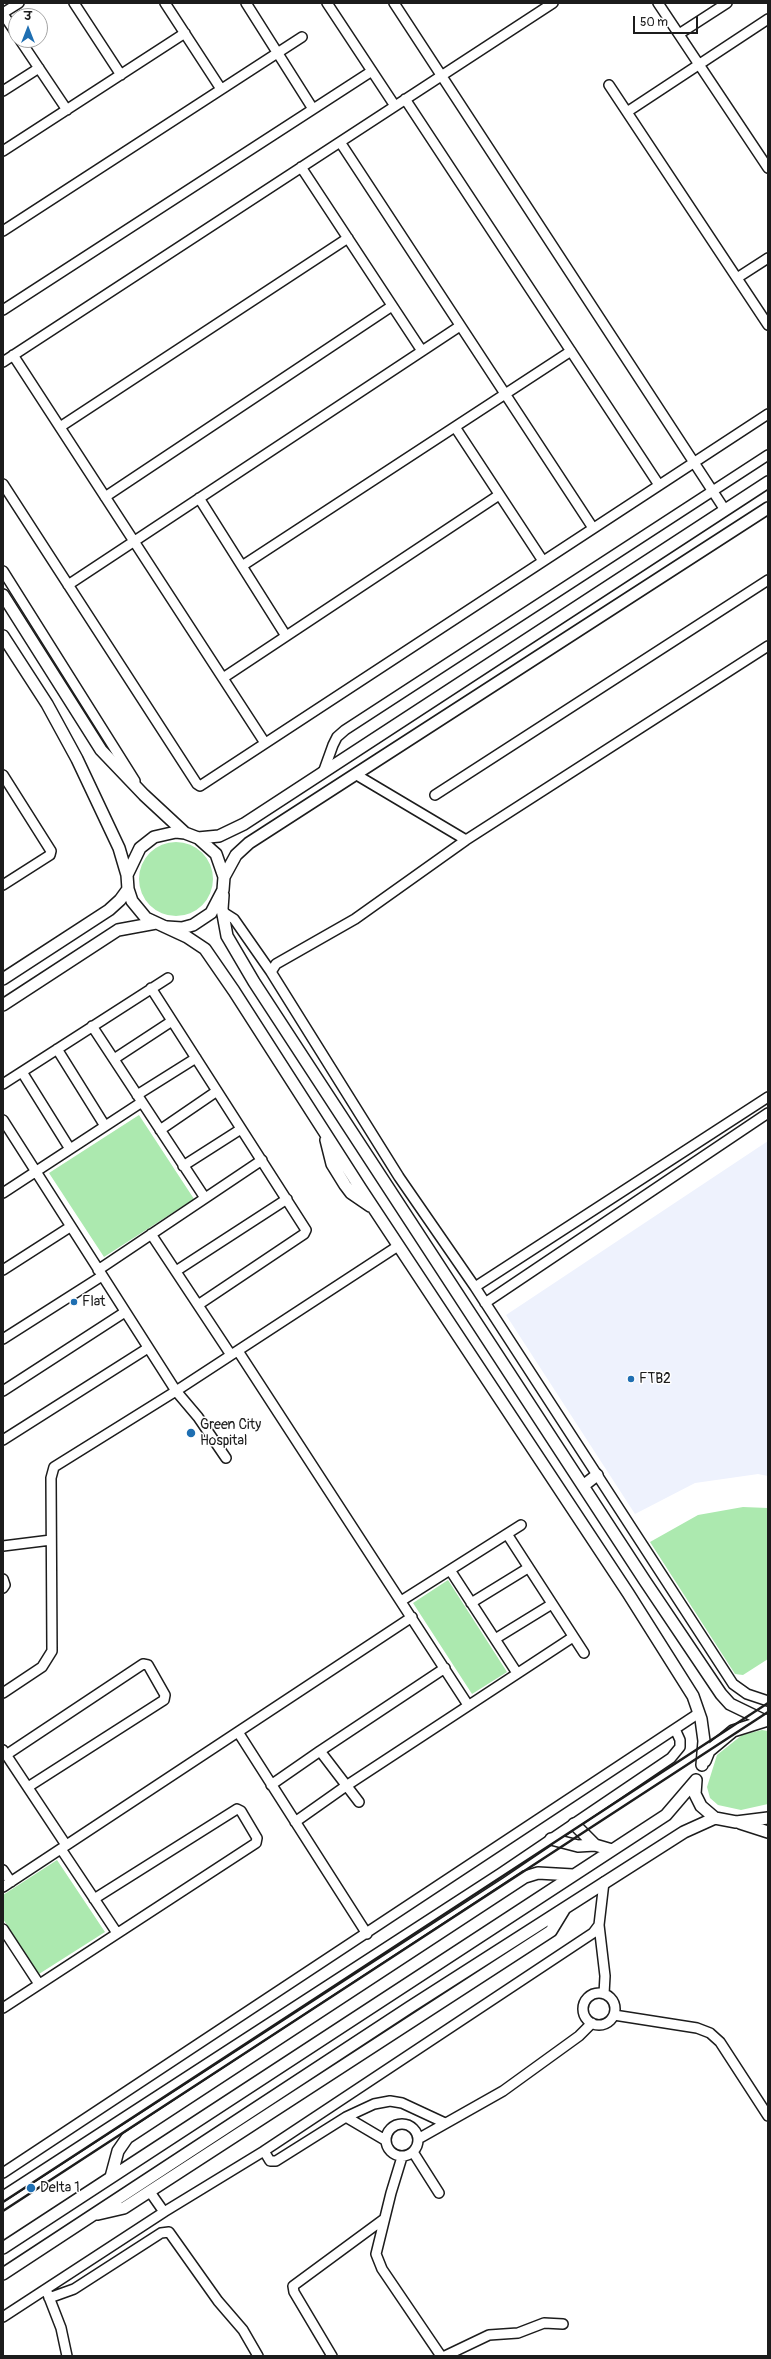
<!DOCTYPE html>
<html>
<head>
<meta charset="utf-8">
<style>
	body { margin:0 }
	#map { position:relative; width:771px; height:2359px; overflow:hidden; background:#fff; font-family:Pangolin,"Playpen Sans Deva",sans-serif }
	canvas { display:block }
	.frame { position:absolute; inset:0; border:4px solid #1c1c1c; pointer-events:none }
	.north { position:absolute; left:8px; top:8px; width:40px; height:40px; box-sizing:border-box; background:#fff; border:1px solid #a4a4a4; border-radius:50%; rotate:0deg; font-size:11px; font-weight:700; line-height:16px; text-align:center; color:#1c1c1c }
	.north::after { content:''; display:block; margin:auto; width:14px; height:18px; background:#1f6fb2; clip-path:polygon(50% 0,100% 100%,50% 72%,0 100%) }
	.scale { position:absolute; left:633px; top:16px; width:65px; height:18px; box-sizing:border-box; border:2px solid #1c1c1c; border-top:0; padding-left:5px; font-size:12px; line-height:14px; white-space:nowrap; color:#1c1c1c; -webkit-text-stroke:3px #fff; paint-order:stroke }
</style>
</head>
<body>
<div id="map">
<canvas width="771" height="2359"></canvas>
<div class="frame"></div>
<div class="north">उ</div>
<div class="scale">50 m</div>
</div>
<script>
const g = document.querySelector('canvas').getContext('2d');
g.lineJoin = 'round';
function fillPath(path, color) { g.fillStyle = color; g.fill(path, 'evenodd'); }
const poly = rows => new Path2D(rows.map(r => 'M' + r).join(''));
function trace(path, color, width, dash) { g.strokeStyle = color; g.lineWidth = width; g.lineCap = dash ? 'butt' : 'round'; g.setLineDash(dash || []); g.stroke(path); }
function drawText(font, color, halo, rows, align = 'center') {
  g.font = font + ' Pangolin,sans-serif'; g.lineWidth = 3; g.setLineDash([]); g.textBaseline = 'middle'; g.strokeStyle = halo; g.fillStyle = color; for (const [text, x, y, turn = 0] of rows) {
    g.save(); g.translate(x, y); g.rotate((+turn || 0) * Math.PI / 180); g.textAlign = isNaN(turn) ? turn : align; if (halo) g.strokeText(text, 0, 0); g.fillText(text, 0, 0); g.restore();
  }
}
fillPath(poly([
	[768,1141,768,1476,758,1474,695,1483,635,1514,506,1315]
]), '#eef2fd');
fillPath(poly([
	'139 879a37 37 0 1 1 74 0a37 37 0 1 1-74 0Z',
	[139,1115,194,1199,104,1257,49,1173],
	[743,1507,768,1508,768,1659,743,1675,735,1674,650,1542,698,1515],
	[448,1580,507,1672,472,1694,413,1603],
	[762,1730,768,1731,768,1804,741,1810,718,1805,710,1798,707,1787,717,1755,742,1735],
	[57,1860,105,1932,39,1974,3,1919,3,1895]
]), '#ace9af');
const minor = poly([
	[74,3,121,75],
	[165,3,221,89],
	[246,3,313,109],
	[327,3,395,106],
	[394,3,725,510],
	[658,3,768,168],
	[3,13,19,3],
	[3,14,16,33],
	[679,34,727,3],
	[20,40,67,110],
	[609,85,768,325],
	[3,91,39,68],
	[405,99,659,485],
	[627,112,768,19],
	[340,142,593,528],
	[3,151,185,33],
	[301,167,422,351],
	[3,231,302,37],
	[737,278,768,258],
	[3,310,372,71],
	[13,355,265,743],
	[3,362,553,3],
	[60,427,348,238],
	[455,427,543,561],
	[3,484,197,784,200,786,768,414],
	[105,497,392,306],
	[199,498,286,636],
	[242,566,571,351],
	[3,571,135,781],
	[68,585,460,326],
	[768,646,466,840,355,919,276,964,271,972,399,1177,475,1287,733,1684,747,1694,768,1701],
	[223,678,499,495],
	[324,770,333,745,337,737,345,730,768,455],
	[355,774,466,840],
	[3,775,51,851,50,855,3,885],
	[435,795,768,580],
	[223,912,234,919,271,972],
	[151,988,306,1230,304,1234,198,1305],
	[92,1026,205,1198],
	[57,1049,105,1126],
	[114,1059,172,1021],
	[22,1072,70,1149],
	[3,1084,168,978],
	[137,1095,196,1058],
	[3,1120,176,1391,198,1417,226,1458],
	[160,1130,217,1091],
	[183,1166,241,1129],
	[3,1193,142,1102],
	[151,1234,231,1355],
	[3,1270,70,1227],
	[98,1270,262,1160],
	[176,1271,287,1199],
	[475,1287,768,1097],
	[485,1303,768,1113],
	[3,1339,102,1276],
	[238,1351,468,1705],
	[3,1391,125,1312],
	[3,1440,148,1348],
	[507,1534,584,1653],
	[3,1546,51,1540],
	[450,1570,517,1673],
	[3,1579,5,1585,3,1588],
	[401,1601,521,1525],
	[471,1603,528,1568],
	[495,1639,552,1604],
	[3,1693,42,1667,52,1651,51,1478,54,1467,176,1391,398,1246],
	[238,1732,367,1934],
	[3,1750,66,1845],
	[6,1755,143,1664,148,1665,165,1695,164,1700,28,1787],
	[271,1785,320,1751],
	[359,1802,320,1751,445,1668],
	[295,1822,346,1786,573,1637],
	[61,1849,117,1933],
	[3,1870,11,1882],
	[3,1887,412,1617],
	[599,1925,605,1976,604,1994],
	[3,1929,39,1984],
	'583 2009a16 16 0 1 1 32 0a16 16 0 1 1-32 0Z',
	[3,2008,256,1843,257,1838,241,1811,237,1809,94,1899],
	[614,2015,697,2028,710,2033,720,2042,768,2116],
	[346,2117,374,2104,390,2101,402,2103,445,2123],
	'386 2140a16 16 0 1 1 32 0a16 16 0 1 1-32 0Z',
	[418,2139,503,2091,579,2036,592,2023],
	[264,2151,270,2161,276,2161,346,2117,385,2140],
	[413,2152,439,2193],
	[402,2157,391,2193,376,2254,382,2269,441,2356],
	[3,2173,699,1713],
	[150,2192,164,2212],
	[3,2196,501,1873,671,1758,680,1747,680,1740,675,1729],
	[47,2292,61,2328,67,2356],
	[49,2298,74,2289,161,2233,169,2232,218,2301,243,2330,258,2356],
	[3,2317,164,2212,264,2151,593,1933,599,1925,604,1882],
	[332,2356,294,2292,293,2286,384,2219],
	[445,2356,489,2335,518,2333,544,2323,563,2324]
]);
const tertiary = poly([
	[3,595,101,750,144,795,185,833],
	[3,636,47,704,77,759,119,848,127,875],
	[198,838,219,836,244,824,768,482],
	[224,877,236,855,249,843,768,508],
	[223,895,222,909,227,936,254,982,645,1581,721,1694,730,1704,763,1720],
	[167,927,182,928,193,925,211,913,223,890,224,877,216,854,198,838,185,833,176,832,154,837,140,848,127,875,128,889,132,901,146,918,187,937,205,949,234,991,361,1189,628,1593,693,1696,701,1719,704,1741,702,1765],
	[3,979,109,910,120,900,128,889],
	[3,1005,118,930,156,923],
	[326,1140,332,1164,345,1185,351,1193,370,1206],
	[583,1486,597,1475],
	[705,1761,709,1751,733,1731,768,1720],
	[696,1780,695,1794,701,1806,715,1818,736,1822,768,1818],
	[740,1823,768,1832],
	[574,1824,595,1845,612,1850],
	[551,1839,578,1846,595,1845],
	[111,2177,118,2151,127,2138,525,1877,538,1873,573,1875],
	[98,2214,124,2208,551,1931,565,1908],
	[3,2248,666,1815,696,1780],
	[3,2274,410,2007,684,1832,715,1818]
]);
trace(minor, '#1c1c1c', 12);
trace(tertiary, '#1c1c1c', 14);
trace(minor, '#fff', 9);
trace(tertiary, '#fff', 11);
trace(poly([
	[3,2202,768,1703],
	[3,2211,768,1712]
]), '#1c1c1c', 2.5);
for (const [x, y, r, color] of [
	[74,1302,4,"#1f6fb2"],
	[631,1379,4,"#1f6fb2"],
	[191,1433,5,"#1f6fb2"],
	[31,2188,5,"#1f6fb2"]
]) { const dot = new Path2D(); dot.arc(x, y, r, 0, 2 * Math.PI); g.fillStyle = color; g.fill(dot); trace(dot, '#fff', 1.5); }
drawText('14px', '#1c1c1c', '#fff', [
	["Flat",82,1302],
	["FTB2",639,1379],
	["Green City",200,1425],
	["Hospital",200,1441],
	["Delta 1",40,2188]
], 'left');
</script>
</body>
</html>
